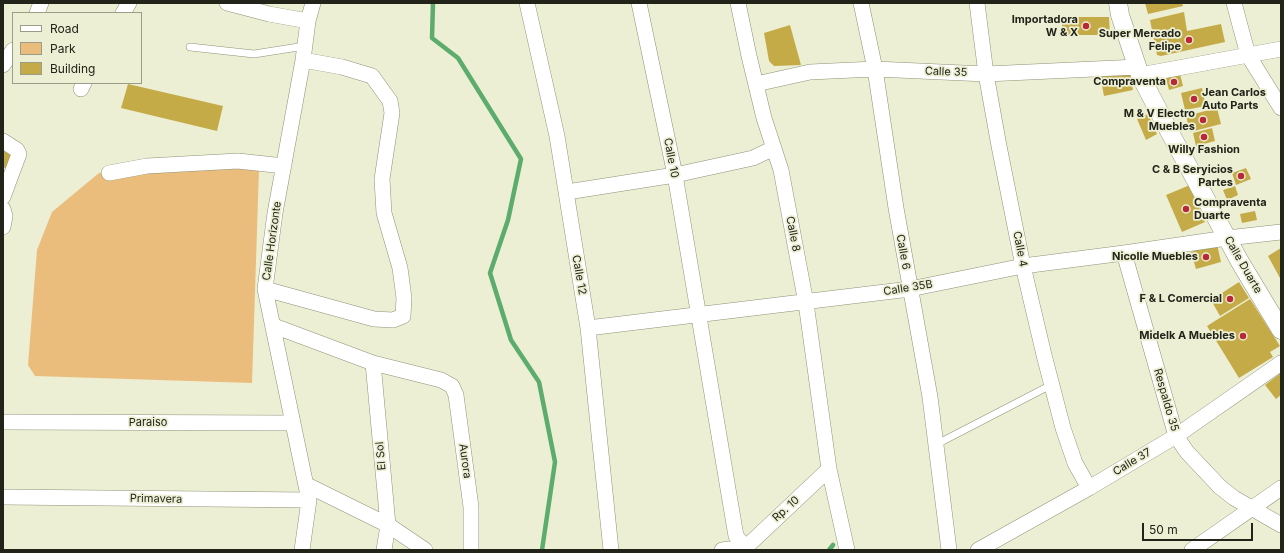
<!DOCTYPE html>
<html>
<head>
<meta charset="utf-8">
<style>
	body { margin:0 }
	#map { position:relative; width:1284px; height:553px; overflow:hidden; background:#ecefd3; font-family:Inter,sans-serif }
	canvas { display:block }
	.frame { position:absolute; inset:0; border:4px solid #222319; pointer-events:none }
	.legend { position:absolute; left:12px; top:12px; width:130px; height:72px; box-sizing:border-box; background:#ecefd3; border:1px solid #9b9d89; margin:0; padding:5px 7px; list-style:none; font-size:12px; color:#222319 }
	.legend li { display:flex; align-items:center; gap:8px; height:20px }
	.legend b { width:20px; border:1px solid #9b9d89 }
	.scale { position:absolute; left:1142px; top:523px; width:111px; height:18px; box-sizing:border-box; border:2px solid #222319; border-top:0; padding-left:5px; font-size:12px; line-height:14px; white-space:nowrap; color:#222319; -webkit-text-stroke:3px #ecefd3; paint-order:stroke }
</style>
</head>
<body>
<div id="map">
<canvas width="1284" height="553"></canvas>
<div class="frame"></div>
<ul class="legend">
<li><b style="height:5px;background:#fff"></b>Road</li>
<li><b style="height:11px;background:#eabd7c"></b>Park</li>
<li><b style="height:11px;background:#c5ab47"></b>Building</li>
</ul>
<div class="scale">50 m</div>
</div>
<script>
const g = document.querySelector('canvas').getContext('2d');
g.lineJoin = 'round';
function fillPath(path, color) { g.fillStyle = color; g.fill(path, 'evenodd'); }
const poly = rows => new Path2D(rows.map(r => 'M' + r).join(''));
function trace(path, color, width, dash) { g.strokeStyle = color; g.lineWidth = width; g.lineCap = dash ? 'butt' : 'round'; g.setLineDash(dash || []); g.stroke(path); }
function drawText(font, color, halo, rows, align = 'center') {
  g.font = font + ' Inter,sans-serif'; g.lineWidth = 3.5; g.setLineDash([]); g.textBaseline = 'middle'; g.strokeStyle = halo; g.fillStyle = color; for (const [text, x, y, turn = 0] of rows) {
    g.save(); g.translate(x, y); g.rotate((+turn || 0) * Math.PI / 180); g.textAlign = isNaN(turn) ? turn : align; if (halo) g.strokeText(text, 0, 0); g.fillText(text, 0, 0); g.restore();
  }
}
fillPath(poly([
	[132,165,259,169,252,383,35,376,28,365,37,250,52,212,99,173]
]), '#eabd7c');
trace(poly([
	[433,3,432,38,458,58,521,159,508,220,490,273,511,340,539,382,555,462,542,550],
	[829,550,833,545]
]), '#5cac6d', 4.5);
fillPath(poly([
	[1145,3,1182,3,1183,6,1148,14],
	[1184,12,1187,31,1221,24,1225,42,1161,56,1157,55,1150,20],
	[1062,17,1109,17,1110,35,1062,35],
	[790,25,801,65,774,66,769,61,764,33],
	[1129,70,1133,90,1104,96,1100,75],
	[1180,74,1183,86,1169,90,1166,78],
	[128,84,223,106,217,131,121,108],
	[1202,88,1206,106,1185,110,1181,93],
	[1217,108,1221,124,1190,132,1186,116],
	[1148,114,1157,134,1146,140,1137,119],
	[1212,128,1215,141,1196,146,1193,133],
	[3,146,15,152,7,169,3,167],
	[1246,168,1251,179,1236,185,1232,173],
	[1190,185,1205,222,1182,232,1166,195],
	[1235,186,1238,195,1227,200,1223,190],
	[1255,211,1257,220,1242,223,1240,214],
	[1217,244,1221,262,1196,269,1191,252],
	[1281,248,1281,280,1268,256],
	[1239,282,1249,298,1220,316,1211,300],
	[1250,299,1280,346,1270,352,1273,357,1239,378,1207,326],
	[1281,373,1281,395,1276,399,1265,385]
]), '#c5ab47');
const service = poly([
	[190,47,254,54,305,46],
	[937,444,1051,385]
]);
const minor = poly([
	[227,3,269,14,308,21],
	[527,3,557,136,588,328,611,550],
	[639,3,675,175,736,536,745,547],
	[738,3,749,56,764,118,781,170,806,303,829,469,847,550],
	[861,3,875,69,896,208,930,397,949,550],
	[977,3,986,74,999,146,1023,266,1044,355,1063,428,1075,463,1089,488],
	[1234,3,1248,55,1281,108],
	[37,13,41,3],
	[123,13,129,3],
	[3,65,13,50],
	[1140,75,1281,49],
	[756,84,810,72,875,69,986,74,1138,67],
	[81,89,84,83],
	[3,141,17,150,19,154,3,197],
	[109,173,147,166,238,161,284,166],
	[567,192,675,175,753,158,774,148],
	[3,209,5,216,3,227],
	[1124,253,1176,436,1187,452,1220,487,1234,498,1281,525],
	[265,289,374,319,393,320,403,316,404,298,400,268,384,213,382,179,392,113,390,101,372,76,342,67,303,60],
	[274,326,373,363,441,380,452,386,456,395,471,507,471,550],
	[588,328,910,289,1023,266,1124,253,1227,238,1281,232],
	[373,363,388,525,384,550],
	[3,422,293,423],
	[307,485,388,525,425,550],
	[3,497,309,500],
	[302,550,309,500,265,289,275,213,303,60,308,21,313,3],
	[722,550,745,547],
	[743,550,829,469],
	[978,550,1089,488,1176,436,1281,363],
	[1192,550,1281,488]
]);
const tertiary = poly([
	[1118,3,1120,15,1140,75,1168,129,1240,262,1281,330]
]);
trace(service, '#8f9279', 8);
trace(minor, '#8f9279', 16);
trace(tertiary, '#8f9279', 19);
trace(service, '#fff', 7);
trace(minor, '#fff', 15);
trace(tertiary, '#fff', 18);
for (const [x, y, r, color] of [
	[1086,26,4,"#b92837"],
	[1189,40,4,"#b92837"],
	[1174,82,4,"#b92837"],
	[1194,99,4,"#b92837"],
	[1203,120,4,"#b92837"],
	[1204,137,4,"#b92837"],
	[1241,176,4,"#b92837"],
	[1186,209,4,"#b92837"],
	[1206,257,4,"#b92837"],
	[1230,299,4,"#b92837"],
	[1243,336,4,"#b92837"]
]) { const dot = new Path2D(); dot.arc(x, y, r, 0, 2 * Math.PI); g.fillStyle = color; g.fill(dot); trace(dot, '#ecefd3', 1.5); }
drawText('bold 11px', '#222319', '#ecefd3', [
	["Importadora",1078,20],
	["W & X",1078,33],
	["Super Mercado",1181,34],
	["Felipe",1181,47],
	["Compraventa",1166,82],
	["Jean Carlos",1202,93,"left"],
	["Auto Parts",1202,106,"left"],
	["M & V Electro",1195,114],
	["Muebles",1195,127],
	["Willy Fashion",1204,150,"center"],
	["C & B Seryicios",1233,170],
	["Partes",1233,183],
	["Compraventa",1194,203,"left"],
	["Duarte",1194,216,"left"],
	["Nicolle Muebles",1198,257],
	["F & L Comercial",1222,299],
	["Midelk A Muebles",1235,336]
], 'right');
drawText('11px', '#222319', '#ecefd3', [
	["Calle 35",946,72,2],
	["Calle 10",671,158,79],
	["Calle 8",793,234,79],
	["Calle Horizonte",272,241,-82],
	["Calle 4",1020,249,79],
	["Calle 6",903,252,80],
	["Calle Duarte",1243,265,60],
	["Calle 12",579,275,80],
	["Calle 35B",908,288,-9],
	["Respaldo 35",1166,400,74],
	["Paraiso",148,423],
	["El Sol",381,456,-95],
	["Aurora",465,461,82],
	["Calle 37",1132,462,-31],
	["Primavera",156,499,1],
	["Rp. 10",786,509,-42]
]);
</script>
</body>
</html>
